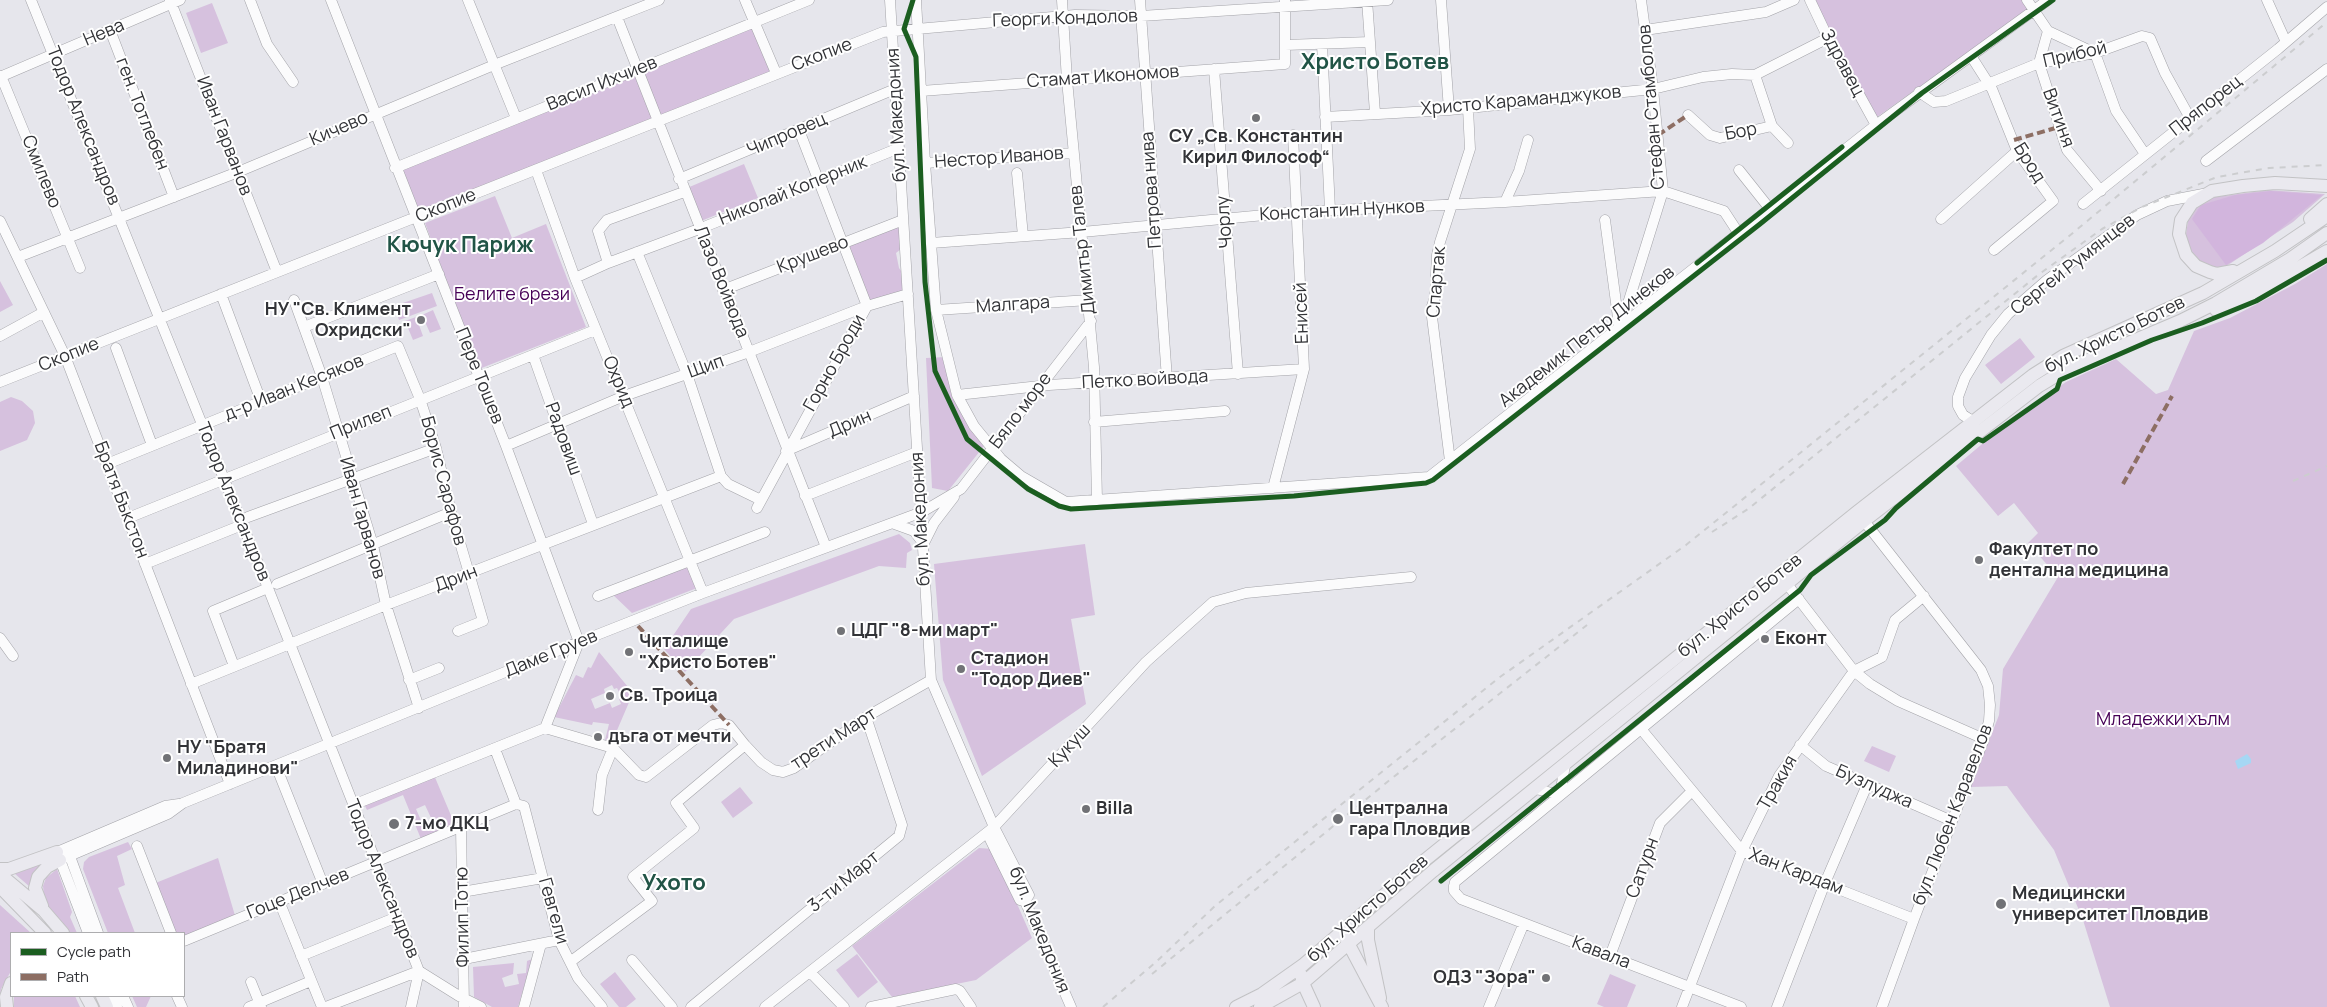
<!DOCTYPE html>
<html>
<head>
<meta charset="utf-8">
<style>
	body { margin:0 }
	#map { position:relative; width:2327px; height:1007px; overflow:hidden; background:#e6e6ec; font-family:Manrope,sans-serif }
	canvas { display:block }
	.legend { position:absolute; left:10px; top:932px; width:175px; height:65px; box-sizing:border-box; background:#fff; border:1px solid #adadaf; margin:0; padding:6px 9px; list-style:none; font-size:15px; color:#323337 }
	.legend li { display:flex; align-items:center; gap:10px; height:25px }
	.legend b { width:25px; border:1px solid #adadaf }
</style>
</head>
<body>
<div id="map">
<canvas width="2327" height="1007"></canvas>
<ul class="legend">
<li><b style="height:6px;background:#1b5e20"></b>Cycle path</li>
<li><b style="height:6px;background:#8d6e63"></b>Path</li>
</ul>
</div>
<script>
const g = document.querySelector('canvas').getContext('2d');
g.lineJoin = 'round';
function fillPath(path, color) { g.fillStyle = color; g.fill(path, 'evenodd'); }
const poly = rows => new Path2D(rows.map(r => 'M' + r).join(''));
function trace(path, color, width, dash) { g.strokeStyle = color; g.lineWidth = width; g.lineCap = dash ? 'butt' : 'round'; g.setLineDash(dash || []); g.stroke(path); }
function drawText(font, color, halo, rows, align = 'center') {
  g.font = font + ' Manrope,sans-serif'; g.lineWidth = 4; g.setLineDash([]); g.textBaseline = 'middle'; g.strokeStyle = halo; g.fillStyle = color; for (const [text, x, y, turn = 0] of rows) {
    g.save(); g.translate(x, y); g.rotate((+turn || 0) * Math.PI / 180); g.textAlign = isNaN(turn) ? turn : align; if (halo) g.strokeText(text, 0, 0); g.fillText(text, 0, 0); g.restore();
  }
}
fillPath(poly([
	[1815,0,2023,0,2029,9,1877,117,1831,37],
	[212,3,228,43,201,53,186,13],
	[753,27,771,72,417,213,400,170],
	[744,164,758,198,701,221,687,188],
	[2268,190,2325,194,2293,222,2225,267,2212,268,2200,261,2190,249,2186,234,2188,221,2192,212,2201,204,2215,197],
	[495,196,512,238,546,224,586,327,479,369,425,223],
	[899,225,901,249,896,253,899,268,904,275,905,291,868,303,847,244],
	[2327,264,2327,1007,2110,1007,2083,920,2054,850,2007,786,1971,787,1999,715,2003,669,2058,577,2028,543,2038,533,2014,503,1998,516,1956,466,2013,418,2066,382,2116,359,2156,394,2168,390,2194,331,2230,318,2295,284],
	[0,281,13,305,0,312],
	[432,293,437,306,399,320,394,306],
	[433,310,441,329,430,333,422,315],
	[416,317,423,336,413,340,405,321],
	[2020,338,2035,357,2001,384,1985,365],
	[945,357,971,429,984,446,948,491,932,488,926,358],
	[11,397,22,401,33,411,35,423,27,440,0,451,0,402],
	[899,534,910,543,912,550,907,553,906,568,879,566,734,619,685,672,664,649,691,609],
	[1085,544,1095,615,1071,619,1086,704,982,776,943,680,934,564],
	[688,564,697,588,632,613,611,593],
	[599,652,633,693,612,742,605,740,609,724,593,722,592,725,554,717,576,675,583,678,588,667,591,668],
	[612,685,614,689,617,688,622,698,619,699,621,704,612,708,610,703,595,709,591,699,605,693,604,689],
	[1872,746,1896,756,1889,772,1864,761],
	[434,775,455,825,421,839,403,795,367,810,364,804],
	[425,805,432,820,423,825,416,809],
	[740,787,753,803,733,818,721,802],
	[128,842,132,849,117,856,125,885,118,888,135,933,108,933,83,869,84,862,89,857],
	[979,848,993,849,1032,938,976,980,892,997,852,946],
	[218,858,236,919,184,941,184,933,171,933,153,884],
	[47,859,30,887,14,873],
	[57,869,72,912,70,917,77,933,69,933,48,907,44,897,43,886,46,878],
	[0,905,31,933,11,933,11,971,1,989,0,997],
	[857,954,878,982,858,998,836,970],
	[532,959,518,1007,492,1007,474,997,473,967,514,963,513,974,502,978,505,987,519,984,517,974,526,973,527,961],
	[615,972,636,999,626,1007,619,1007,600,984],
	[1610,974,1636,985,1627,1007,1604,1007,1597,1004],
	[14,996,75,996,80,1007,14,1007],
	[132,996,151,996,146,1007,137,1007]
]), '#d6c1de');
fillPath(poly([
	[2271,191,2322,195,2263,243,2226,265,2192,219,2201,205,2235,195]
]), '#d2b5dd');
fillPath(poly([
	[2247,754,2251,759,2251,763,2238,769,2235,761]
]), '#a6d7f4');
const minor = poly([
	[31,0,268,588,419,971,411,1007],
	[170,0,277,272],
	[250,0,267,44,293,82],
	[331,0,506,446,579,642],
	[468,0,516,118],
	[745,0,776,73],
	[890,0,931,680,994,827,1029,895,1025,901],
	[916,0,925,163,936,310,957,395,974,426,1001,459,1021,476,1066,502,1429,477,1876,125,2048,0],
	[1062,0,1067,80,1094,367,1097,500],
	[1140,0,1167,379],
	[1285,0,1285,45],
	[1367,0,1375,113],
	[1441,0,1449,110],
	[1810,0,1828,38,1876,125],
	[2027,0,2048,31,2039,63,2067,150,2101,191],
	[2267,0,2286,42],
	[617,17,826,547],
	[110,30,174,197],
	[1645,30,1766,12,1794,0],
	[2048,31,2095,53,2116,111,2145,154],
	[1322,44,1330,210],
	[1971,56,1992,89,2017,151,2053,201,1994,250],
	[1214,69,1238,374],
	[1755,75,1772,126,1788,143],
	[1,76,80,268],
	[0,77,180,0],
	[921,91,1285,64,1285,45,1370,42],
	[1919,92,1934,102,1946,101,2039,63,2095,53,2142,36,2150,38,2165,73,2190,118],
	[1688,115,1710,135,1720,138,1772,126],
	[1325,117,1449,110,1653,89,1703,77,1732,74,1755,75,1828,38],
	[2206,161,2327,69],
	[925,163,1073,153],
	[395,168,809,0],
	[536,170,575,278,703,593],
	[1739,170,1770,209],
	[1017,173,1023,236],
	[679,179,895,89],
	[1505,202,1519,171,1528,140],
	[2083,204,2278,49,2327,7],
	[1941,219,2017,151],
	[1605,220,1619,325],
	[0,221,65,356,230,784],
	[931,243,1082,232,1297,212,1505,202,1663,191,1724,211,1739,234],
	[637,252,687,374,721,476,728,484,761,500],
	[18,257,238,172,494,65,659,0],
	[608,263,598,231,607,220,684,192],
	[575,278,608,263,699,229,899,148],
	[723,290,903,220],
	[221,294,261,401],
	[294,300,322,377,373,545,386,605,419,708],
	[936,310,1089,300],
	[304,327,439,274],
	[1620,329,1663,191,1653,89,1641,0],
	[0,336,44,312],
	[116,348,152,445],
	[533,355,593,524],
	[0,382,883,32,1075,15,1141,16,1388,0],
	[957,395,1049,385,1304,369],
	[1094,422,1225,411],
	[1974,422,1963,415,1958,406,1958,397,1965,378,1991,335,2008,314,2047,280,2137,215,2167,201,2203,194],
	[506,446,624,396,749,352,867,306,908,294],
	[786,451,914,396],
	[1450,461,1431,309,1435,297,1437,255,1440,242,1470,149,1468,108],
	[107,464,398,346,420,399,436,448,451,512,483,621,458,631],
	[1273,488,1304,369,1293,135],
	[805,496,917,452],
	[757,508,867,306,799,130],
	[248,517,436,448],
	[1861,517,1981,670,1988,686,1990,705,1989,721,1984,739,1914,919,1882,1007],
	[128,518,595,330],
	[892,523,914,531,923,543],
	[924,543,934,523,954,497],
	[145,564,242,525],
	[277,584,451,512],
	[1787,584,1854,671,1870,684,1898,701,1984,739],
	[598,596,765,532],
	[0,638,13,656],
	[234,666,213,611,268,588],
	[409,680,439,668],
	[191,684,386,605,721,476],
	[545,728,613,748,639,775,646,777,713,725,721,723,729,725,745,745],
	[1641,729,1742,851,1914,919],
	[1800,745,1826,766,1952,821],
	[495,749,516,804],
	[276,766,323,884],
	[1536,789,1560,795,1565,765],
	[353,805,545,728,579,642],
	[598,810,602,775,613,748],
	[461,827,464,1007],
	[994,827,990,839,1020,900,1025,901],
	[137,846,171,933],
	[68,851,98,933],
	[60,860,168,814,183,803,579,642,703,593,922,512,961,489,1091,321],
	[462,892,543,878],
	[279,901,322,1007],
	[1025,901,1071,1007],
	[88,933,57,852,165,806,179,804],
	[184,941,516,804,524,806,559,940,578,978,602,1007],
	[301,956,397,917],
	[1610,956,1660,823,1692,791],
	[464,959,559,940],
	[632,960,672,1007],
	[570,962,652,901,633,877,694,828,676,803,745,745,761,762,773,770,783,772,794,768,866,717,931,680],
	[419,971,459,996,481,1007],
	[810,972,844,1007],
	[251,982,261,1007],
	[113,996,117,1007],
	[123,996,128,1007],
	[177,996,182,1007],
	[249,1007,311,981],
	[326,1007,419,971],
	[524,1007,541,944],
	[691,1007,899,836,902,825,866,717],
	[765,1007,994,827,1146,662,1213,602,1246,593,1411,577],
	[871,1007,956,989,960,991,971,1007],
	[1489,1007,1524,923],
	[1682,1007,1742,851,1779,776,1854,671,1882,657,1895,620,1924,596],
	[1741,1007,1461,899,1454,891,1454,886,1455,882,1799,599],
	[1777,1007,1825,883,1867,785]
]);
const major = poly([
	[2310,219,2327,204],
	[2233,271,2217,274,2210,272,2196,266,2186,255,2179,234,2181,220,2192,203,2212,191,2243,186,2275,183,2327,186],
	[2216,310,2250,296,2327,251],
	[0,869,9,869,57,852],
	[0,874,44,911,63,933],
	[0,887,45,933],
	[42,906,35,888,38,877,47,867,60,860],
	[1368,929,1368,940,1380,998],
	[1346,939,1382,1007],
	[1301,975,1303,983,1314,1007],
	[86,996,92,1007],
	[102,996,107,1007],
	[7,1007,6,997,11,983],
	[1236,1007,1262,994,1303,965,1420,864,1857,512,2033,375,2063,356,2203,293,2275,251,2327,216],
	[1260,1007,1303,983,1433,871,1864,521,2039,386,2067,369,2180,321,2216,303,2290,259,2327,233]
]);
trace(minor, '#a3a3a8', 11);
trace(major, '#c2c2c4', 14);
trace(minor, '#fbfbfc', 10);
trace(major, '#eae9ef', 12);
trace(poly([
	[2293,481,2327,466],
	[1712,532,1748,509,2038,275,2102,229,2142,207,2217,177,2269,168,2327,165],
	[1152,974,1391,779,1587,625],
	[1103,1007,1156,962,1215,906,1500,677,1686,545,2074,232,2327,22]
]), '#cccdcf', 2, [6, 6]);
trace(poly([
	[1658,135,1688,115],
	[2014,140,2059,127],
	[2123,484,2172,396],
	[638,626,729,725]
]), '#8d6e63', 4, [8, 4]);
trace(poly([
	[913,0,904,29,916,57,925,282,935,371,967,439,1028,489,1059,506,1071,509,1294,496,1426,483,1433,480,1760,224,1922,93,2053,0],
	[1697,263,1842,147],
	[1441,881,1800,590,1811,575,1885,520,1896,508,1978,439,1983,441,2057,389,2060,380,2152,340,2202,323,2256,301,2327,260]
]), '#1b5e20', 5);
for (const [x, y, r, color] of [
	[1256,118,5,"#717276"],
	[421,320,5,"#717276"],
	[1979,560,5,"#717276"],
	[841,631,5,"#717276"],
	[1765,639,5,"#717276"],
	[629,652,5,"#717276"],
	[961,669,5,"#717276"],
	[610,696,5,"#717276"],
	[598,737,5,"#717276"],
	[167,758,5,"#717276"],
	[1086,809,5,"#717276"],
	[1338,819,6,"#717276"],
	[394,824,6,"#717276"],
	[2001,904,6,"#717276"],
	[1546,978,5,"#717276"]
]) { const dot = new Path2D(); dot.arc(x, y, r, 0, 2 * Math.PI); g.fillStyle = color; g.fill(dot); trace(dot, '#fff', 2); }
drawText('18px', '#323337', '#fff', [
	["Георги Кондолов",1065,19,-2],
	["Нева",104,33,-23],
	["Скопие",822,55,-21],
	["Прибой",2075,55,-13],
	["Здравец",1842,63,62],
	["Стамат Икономов",1103,77,-4],
	["Васил Ихчиев",602,84,-22],
	["Христо Караманджуков",1521,101,-5],
	["Пряпорец",2206,106,-38],
	["Стефан Стамболов",1652,107,-95],
	["ген. Тотлебен",142,114,69],
	["бул. Македония",897,115,-93],
	["Витиня",2058,118,70],
	["Тодор Александров",83,126,68],
	["Кичево",339,129,-23],
	["Бор",1741,132,-11],
	["Чипровец",787,135,-23],
	["Иван Гарванов",224,136,69],
	["Нестор Иванов",999,158,-4],
	["Брод",2029,163,58],
	["Смилево",41,172,68],
	["Петрова нива",1152,190,-94],
	["Николай Коперник",793,191,-22],
	["Скопие",446,206,-22],
	["Константин Нунков",1342,211,-3],
	["Чорлу",1225,222,-94],
	["Димитър Талев",1083,250,-96],
	["Крушево",813,255,-21],
	["Сергей Румянцев",2073,265,-38],
	["Лазо Войвода",721,282,68],
	["Спартак",1437,282,-85],
	["Малгара",1013,305,-4],
	["Енисей",1302,313,-92],
	["бул. Христо Ботев",2115,335,-26],
	["Академик Петър Динеков",1587,337,-38],
	["Скопие",69,355,-22],
	["Горно Броди",835,363,-61],
	["Щип",706,367,-20],
	["Пере Тошев",479,376,68],
	["Петко войвода",1145,380,-3],
	["Охрид",618,382,67],
	["д-р Иван Кесяков",294,388,-22],
	["Бяло море",1021,411,-53],
	["Прилеп",361,423,-22],
	["Дрин",850,424,-23],
	["Радовиш",563,439,70],
	["Борис Сарафов",443,481,75],
	["Братя Бъкстон",121,500,69],
	["Тодор Александров",233,502,68],
	["Иван Гарванов",362,518,74],
	["бул. Македония",921,519,-93],
	["Дрин",456,579,-21],
	["бул. Христо Ботев",1740,606,-39],
	["Даме Груев",551,654,-22],
	["трети Март",834,739,-33],
	["Кукуш",1070,746,-47],
	["Тракия",1778,783,-60],
	["Бузлуджа",1874,787,24],
	["бул. Любен Каравелов",1953,815,-69],
	["Сатурн",1643,868,-70],
	["Хан Кардам",1796,872,21],
	["Тодор Александров",382,879,68],
	["3-ти Март",844,882,-39],
	["Гоце Делчев",298,894,-22],
	["бул. Христо Ботев",1368,909,-41],
	["Гевгели",553,911,74],
	["Филип Тотю",463,917,-91],
	["бул. Македония",1039,930,68],
	["Кавала",1601,953,21]
]);
drawText('bold 18px', '#323337', '#fff', [
	["СУ „Св. Константин",1256,137,"center"],
	["Кирил Философ“",1256,158,"center"],
	["НУ \"Св. Климент",411,310,"right"],
	["Охридски\"",411,331,"right"],
	["Факултет по",1989,550],
	["дентална медицина",1989,571],
	["ЦДГ \"8-ми март\"",851,631],
	["Еконт",1775,639],
	["Читалище",639,642],
	["\"Христо Ботев\"",639,663],
	["Стадион",971,659],
	["\"Тодор Диев\"",971,680],
	["Св. Троица",620,696],
	["дъга от мечти",608,737],
	["НУ \"Братя",177,748],
	["Миладинови\"",177,769],
	["Billa",1096,809],
	["Централна",1349,809],
	["гара Пловдив",1349,830],
	["7-мо ДКЦ",405,824],
	["Медицински",2012,894],
	["университет Пловдив",2012,915],
	["ОДЗ \"Зора\"",1536,978,"right"]
], 'left');
drawText('18px', '#460056', '#fff', [
	["Белите брези",512,295],
	["Младежки хълм",2163,720]
]);
drawText('bold 22px', '#215446', '#fff', [
	["Христо Ботев",1375,63],
	["Кючук Париж",460,246],
	["Ухото",674,884]
]);
</script>
</body>
</html>
